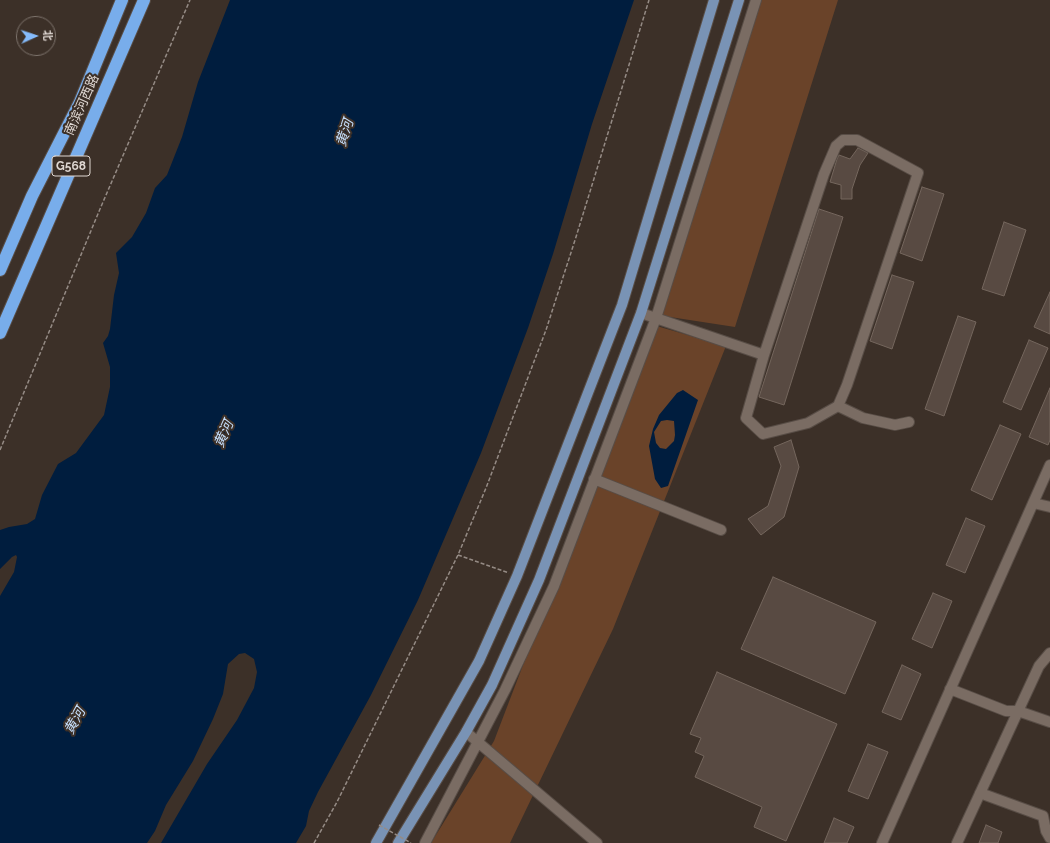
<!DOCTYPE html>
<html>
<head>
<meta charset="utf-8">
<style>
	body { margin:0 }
	#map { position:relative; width:1050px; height:843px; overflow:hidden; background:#3c3028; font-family:Raleway,"Noto Sans SC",sans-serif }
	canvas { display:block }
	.north { position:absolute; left:16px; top:16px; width:40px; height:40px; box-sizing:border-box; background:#3c3028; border:1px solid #7d736c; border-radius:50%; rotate:87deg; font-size:11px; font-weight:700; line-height:16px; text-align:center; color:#dfd7d2 }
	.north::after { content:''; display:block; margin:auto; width:14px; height:18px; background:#85bbfb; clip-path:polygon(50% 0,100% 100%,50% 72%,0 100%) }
</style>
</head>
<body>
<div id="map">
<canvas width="1050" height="843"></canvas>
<div class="north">北</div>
</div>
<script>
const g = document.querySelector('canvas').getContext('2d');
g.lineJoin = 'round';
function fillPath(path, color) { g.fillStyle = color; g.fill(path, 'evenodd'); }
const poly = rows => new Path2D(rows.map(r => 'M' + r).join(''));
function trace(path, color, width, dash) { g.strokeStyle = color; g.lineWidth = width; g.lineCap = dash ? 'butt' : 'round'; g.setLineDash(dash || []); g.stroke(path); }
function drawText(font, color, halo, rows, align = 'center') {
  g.font = font + ' Raleway,"Noto Sans SC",sans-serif'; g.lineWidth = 4; g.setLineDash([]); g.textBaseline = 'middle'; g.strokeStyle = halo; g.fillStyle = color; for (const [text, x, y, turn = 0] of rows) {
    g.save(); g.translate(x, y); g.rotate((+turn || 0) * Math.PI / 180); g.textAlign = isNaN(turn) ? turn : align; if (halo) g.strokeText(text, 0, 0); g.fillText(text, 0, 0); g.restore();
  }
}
fillPath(poly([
	[759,0,838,0,735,327,657,315],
	[653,325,726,346,613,629,510,843,431,843,494,741]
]), '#6a4329');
fillPath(poly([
	[230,0,634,0,592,124,553,254,528,328,481,453,418,600,371,695,318,792,309,811,306,826,296,843,161,843,207,764,237,720,254,688,257,672,254,659,245,653,239,654,228,664,223,694,213,719,193,761,166,805,155,831,147,843,0,843,0,596,14,572,17,557,16,555,12,557,0,569,0,530,9,527,27,524,35,519,42,495,58,464,76,453,104,415,110,387,110,367,103,343,108,336,110,329,114,295,119,273,116,253,132,237,146,213,155,188,167,175,182,137,198,82],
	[683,390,698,400,668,486,661,488,655,479,649,446,653,429,659,415,677,393],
	[667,420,674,421,675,435,674,441,666,449,660,448,656,443,654,432,661,421]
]), '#001d3e');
const building = poly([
	[858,148,868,153,860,165,852,189,852,199,841,199,841,185,830,182,837,159,839,155,850,159,858,148],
	[922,187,944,194,922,261,900,253,922,187],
	[819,209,843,217,784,405,759,397,819,209],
	[1004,222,1026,230,1004,296,982,289,1004,222],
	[892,275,914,282,892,349,870,341,892,275],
	[1050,292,1050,334,1034,327,1050,292],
	[958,316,976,322,944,416,925,409,958,316],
	[1029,340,1048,348,1021,410,1003,402,1029,340],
	[1050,388,1050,440,1048,445,1029,437,1050,388],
	[1000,425,1021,434,992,500,971,490,1000,425],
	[791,440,799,467,784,517,761,535,748,519,768,506,781,466,774,447,791,440],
	[966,518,985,526,965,573,946,565,966,518],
	[773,577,876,622,845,694,741,649,773,577],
	[933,593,952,601,932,648,912,639,933,593],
	[902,665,921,674,901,720,882,712,902,665],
	[717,672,837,724,786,841,754,827,762,807,695,777,704,756,695,752,701,738,690,734,717,672],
	[868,744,888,752,868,799,848,791,868,744],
	[834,818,854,827,847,843,824,843,834,818],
	[986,825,1002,832,998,843,979,843,986,825]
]);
fillPath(building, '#584a42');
trace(building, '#74665d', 1);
const minor = poly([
	[843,140,857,140,918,173,847,385,838,406,808,423,763,434,746,418,764,355,824,174,836,146,843,140],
	[641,313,764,355],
	[838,406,863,418,895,425,909,422],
	[594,479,721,530],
	[1033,503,1050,507],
	[950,689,1006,711,1018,711,1050,722],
	[466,732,597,843],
	[980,793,1043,816],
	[1043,816,1046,831,1050,838],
	[425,843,505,690,554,586,656,318,756,0],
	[882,843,1050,465],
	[957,843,1039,666,1050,653]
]);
const major = poly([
	[376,843,479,661,517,576,622,305,714,0],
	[398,843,466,732,492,685,539,580,641,313,739,0]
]);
const highway = poly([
	[0,270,32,196,80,102,122,0],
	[0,333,144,0]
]);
trace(minor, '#584d46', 12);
trace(major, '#584d46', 12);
trace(highway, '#584d46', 14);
trace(poly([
	[0,450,100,209,190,0],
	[458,555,509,573],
	[314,843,337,802,458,555,486,488,546,330,576,237,649,0]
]), '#958b85', 1.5, [4, 2]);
trace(minor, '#7a6c63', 10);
trace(major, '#7993b5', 10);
trace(highway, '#78adeb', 12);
trace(poly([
	[379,825,411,843]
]), '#958b85', 1.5, [4, 2]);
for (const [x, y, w] of [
	[71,166,38]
]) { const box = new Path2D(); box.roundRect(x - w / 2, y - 10, w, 20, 3); g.fillStyle = '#3c3028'; g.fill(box); trace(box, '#dfd7d2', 1); }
drawText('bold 12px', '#dfd7d2', null, [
	["G568",71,166]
]);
drawText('13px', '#dfd7d2', '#3c3028', [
	["南滨河西路",82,105,-66]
]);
drawText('italic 14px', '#c5defb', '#3c3028', [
	["黄河",345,133,-72],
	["黄河",224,434,-66],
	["黄河",75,721,-61]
]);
</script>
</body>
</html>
